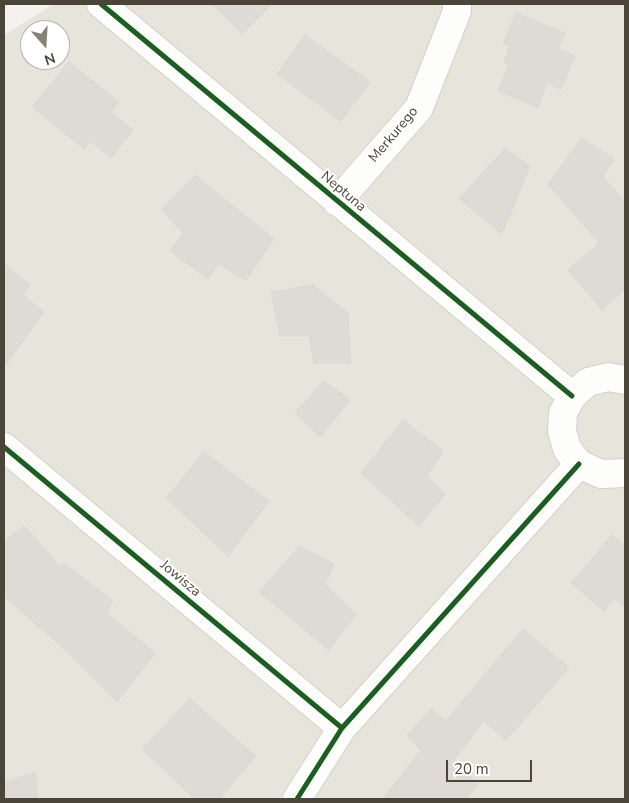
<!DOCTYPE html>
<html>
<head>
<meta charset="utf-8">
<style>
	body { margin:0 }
	#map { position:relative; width:629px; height:803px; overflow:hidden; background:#f4f2ee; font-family:"Nunito Sans",sans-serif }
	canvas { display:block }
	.frame { position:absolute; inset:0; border:5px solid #4b4439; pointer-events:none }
	.north { position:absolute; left:20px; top:20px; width:50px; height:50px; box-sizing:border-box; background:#fff; border:1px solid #b7b4b0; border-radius:50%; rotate:161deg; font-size:14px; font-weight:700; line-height:20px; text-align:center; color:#4b4439 }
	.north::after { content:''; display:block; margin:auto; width:18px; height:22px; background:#868178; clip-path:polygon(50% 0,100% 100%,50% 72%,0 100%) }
	.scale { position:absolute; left:446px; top:760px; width:86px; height:22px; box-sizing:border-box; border:2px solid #4b4439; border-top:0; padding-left:6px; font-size:15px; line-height:18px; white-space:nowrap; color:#4b4439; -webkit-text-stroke:4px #fff; paint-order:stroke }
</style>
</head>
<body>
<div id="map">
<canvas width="629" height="803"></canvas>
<div class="frame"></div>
<div class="north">N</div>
<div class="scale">20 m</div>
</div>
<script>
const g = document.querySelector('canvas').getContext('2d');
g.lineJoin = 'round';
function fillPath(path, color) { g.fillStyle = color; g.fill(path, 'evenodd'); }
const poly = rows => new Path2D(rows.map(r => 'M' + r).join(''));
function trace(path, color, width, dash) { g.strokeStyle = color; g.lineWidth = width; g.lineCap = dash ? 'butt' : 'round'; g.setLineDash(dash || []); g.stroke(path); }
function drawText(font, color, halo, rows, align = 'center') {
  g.font = font + ' "Nunito Sans",sans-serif'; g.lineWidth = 4; g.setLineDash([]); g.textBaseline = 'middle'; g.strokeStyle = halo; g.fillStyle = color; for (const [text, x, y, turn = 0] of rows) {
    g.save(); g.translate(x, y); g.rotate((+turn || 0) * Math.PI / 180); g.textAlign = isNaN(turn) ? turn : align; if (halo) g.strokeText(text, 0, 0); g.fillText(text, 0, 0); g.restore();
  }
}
fillPath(poly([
	[54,4,625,4,625,799,4,799,4,35],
	[30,30,60,30,60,60,30,60]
]), '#e7e4dc');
const building = poly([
	[212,4,272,4,242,34,212,4],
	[516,13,565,33,558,49,575,56,561,89,547,83,538,107,498,91,509,64,504,62,510,46,503,44,516,13],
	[305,35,370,82,341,121,277,74,305,35],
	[69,62,119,102,111,112,133,130,111,158,90,141,84,149,32,107,69,62],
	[582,138,614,159,603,176,625,202,625,289,602,310,568,270,599,243,548,184,582,138],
	[505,148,530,166,502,234,459,199,505,148],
	[195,175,274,239,246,280,218,264,208,279,170,251,183,233,161,209,195,175],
	[4,264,31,285,22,294,44,312,4,367,4,264],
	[313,285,348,313,351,363,314,363,309,336,280,336,271,292,313,285],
	[324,381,350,400,320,437,295,413,324,381],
	[403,420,443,451,427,476,445,494,419,526,361,473,403,420],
	[204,452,269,501,228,556,166,498,204,452],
	[24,526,61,567,64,563,113,601,106,612,155,653,117,702,71,655,4,596,4,541,24,526],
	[612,535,625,546,625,607,615,598,604,611,571,583,612,535],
	[300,546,334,564,325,584,356,614,329,650,259,592,300,546],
	[523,629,569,668,506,740,484,721,454,760,478,784,466,799,383,799,421,750,407,735,431,709,446,721,523,629],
	[190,699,256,756,219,799,195,799,142,749,190,699],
	[35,772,38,799,4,799,4,783,35,772]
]);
fillPath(building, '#dedbd6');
trace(building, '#dcd9d4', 1);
const minor = poly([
	[101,4,572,396],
	[337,202,419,108,457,11,457,4],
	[625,380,608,377,588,382,572,396,563,413,562,431,567,449,579,464,601,474,625,473],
	[4,447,342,728],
	[297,799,342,728,579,464]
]);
trace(minor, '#d2d0cb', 30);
trace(minor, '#fdfdfc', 28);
trace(poly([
	[101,4,572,396],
	[4,447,342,728],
	[297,799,342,728,579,464]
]), '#1b5e20', 5);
drawText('14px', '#4b4439', '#fff', [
	["Merkurego",394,135,-50],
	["Neptuna",343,192,40],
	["Jowisza",180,579,40]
]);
</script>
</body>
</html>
